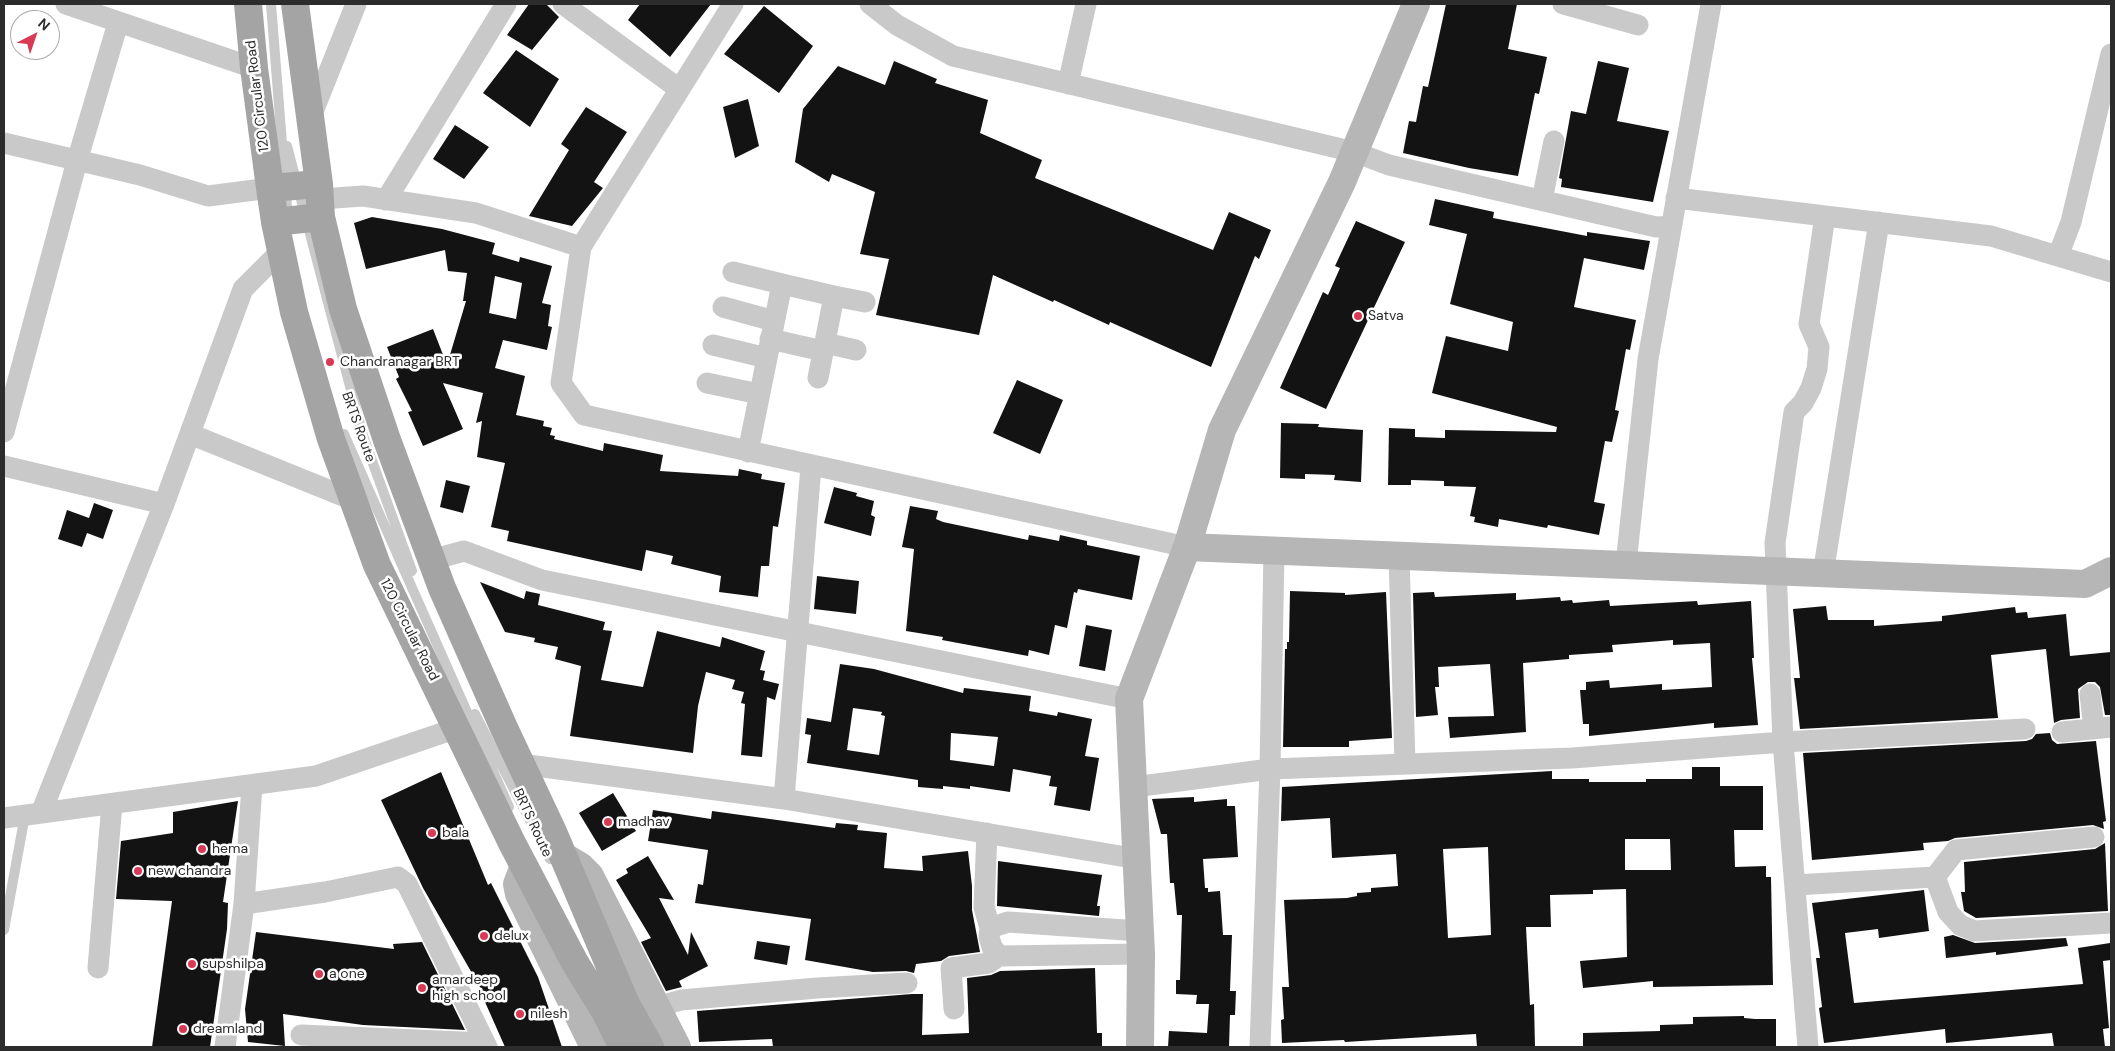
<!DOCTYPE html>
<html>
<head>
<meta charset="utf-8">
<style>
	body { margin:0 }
	#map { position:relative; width:2115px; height:1051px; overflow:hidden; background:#fff; font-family:"DM Sans",sans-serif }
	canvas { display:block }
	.frame { position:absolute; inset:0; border:5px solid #2c2c2c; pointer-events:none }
	.north { position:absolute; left:10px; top:10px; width:50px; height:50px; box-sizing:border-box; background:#fff; border:1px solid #ababab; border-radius:50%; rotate:41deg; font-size:14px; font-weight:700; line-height:20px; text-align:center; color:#2c2c2c }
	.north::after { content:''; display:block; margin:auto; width:18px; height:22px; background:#d83955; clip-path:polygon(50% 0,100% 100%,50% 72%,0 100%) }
</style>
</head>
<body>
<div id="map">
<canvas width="2115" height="1051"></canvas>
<div class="frame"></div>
<div class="north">N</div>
</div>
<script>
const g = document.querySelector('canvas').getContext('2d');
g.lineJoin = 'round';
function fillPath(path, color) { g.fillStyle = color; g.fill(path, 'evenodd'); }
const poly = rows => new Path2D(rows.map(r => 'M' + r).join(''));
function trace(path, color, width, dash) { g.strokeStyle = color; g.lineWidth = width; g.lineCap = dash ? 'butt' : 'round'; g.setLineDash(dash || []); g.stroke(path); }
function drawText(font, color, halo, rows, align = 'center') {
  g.font = font + ' "DM Sans",sans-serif'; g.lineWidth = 5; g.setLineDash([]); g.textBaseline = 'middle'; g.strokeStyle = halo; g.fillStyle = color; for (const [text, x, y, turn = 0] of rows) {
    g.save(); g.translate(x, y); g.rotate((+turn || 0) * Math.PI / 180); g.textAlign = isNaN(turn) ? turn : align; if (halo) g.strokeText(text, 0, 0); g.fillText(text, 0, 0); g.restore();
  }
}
fillPath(poly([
	[529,4,546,4,559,17,532,50,507,35],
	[640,4,711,4,670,57,628,20],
	[1446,4,1517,4,1508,49,1547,57,1539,94,1535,93,1518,176,1469,168,1403,153,1409,121,1416,122,1423,86,1428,87],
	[764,6,813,46,779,93,724,54],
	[516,50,559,79,530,127,483,93],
	[894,61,937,79,935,83,988,100,980,133,1042,160,1035,178,1213,250,1229,212,1271,230,1259,259,1255,256,1211,367,1110,322,1109,325,1054,300,1053,302,993,275,979,335,876,315,889,259,860,254,875,192,832,174,829,182,795,162,803,109,838,66,885,85],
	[1598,61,1629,68,1617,121,1669,131,1653,202,1561,187,1562,179,1559,178,1571,111,1586,114],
	[748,99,759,146,735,158,723,107],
	[586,107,627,132,594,182,603,188,572,226,529,216,569,150,561,144],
	[455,125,489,147,464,179,433,159],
	[1435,199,1494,212,1493,218,1587,236,1587,232,1650,241,1644,270,1584,258,1574,307,1636,320,1630,350,1626,349,1615,410,1619,411,1612,442,1605,441,1594,502,1605,504,1599,535,1548,525,1547,528,1499,519,1498,527,1474,522,1475,517,1470,516,1476,487,1444,486,1444,481,1411,480,1411,485,1388,485,1389,428,1415,429,1415,437,1445,438,1445,430,1556,432,1557,427,1432,393,1446,336,1508,351,1513,322,1450,304,1467,234,1429,225],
	[372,217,442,229,495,243,492,254,519,262,520,257,552,266,542,303,551,305,548,326,552,327,547,350,503,340,495,368,525,376,516,415,544,421,543,426,552,428,550,435,555,436,554,439,603,451,604,443,663,455,660,471,738,476,739,469,762,474,761,479,785,483,778,527,773,526,769,566,761,566,758,597,719,592,721,576,671,564,673,556,646,550,642,571,507,541,509,531,491,527,505,463,477,457,482,421,476,423,483,393,443,383,463,429,423,446,408,412,412,411,396,379,399,377,387,347,433,329,447,365,466,301,463,301,467,273,448,271,445,250,366,269,354,223],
	[495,276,522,283,516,319,489,313],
	[1356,221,1405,242,1326,409,1280,388,1323,292,1328,295,1340,268,1335,266],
	[1017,380,1063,400,1040,454,993,433],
	[1281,423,1319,424,1318,427,1363,430,1361,482,1334,480,1335,475,1305,474,1305,479,1280,478],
	[446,480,470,486,463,513,440,507],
	[834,487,857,493,856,496,874,501,871,515,875,517,871,536,824,523],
	[94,503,113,510,103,539,87,533,82,547,58,539,67,510,89,518],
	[910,506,938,511,936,519,943,522,1028,540,1029,535,1059,541,1060,535,1087,541,1087,545,1140,556,1132,600,1078,589,1077,593,1074,592,1067,628,1055,625,1049,655,1029,650,1028,656,942,640,943,637,906,631,914,549,902,547],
	[817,576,859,581,856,614,814,609],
	[480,582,524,599,526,591,540,594,538,605,605,622,603,630,612,631,601,680,643,687,657,631,720,647,722,637,765,651,760,670,765,671,763,680,779,684,775,700,767,697,762,757,741,755,745,704,741,703,744,692,732,689,735,680,706,672,698,706,693,753,570,736,581,666,555,659,558,647,534,642,535,638,505,632],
	[1290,591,1345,593,1345,595,1386,592,1392,738,1349,741,1349,747,1283,747,1285,649,1287,649,1287,642,1289,642],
	[1434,592,1435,597,1516,593,1516,600,1560,597,1561,601,1572,600,1573,603,1609,600,1610,606,1697,601,1698,605,1751,601,1754,658,1752,658,1758,725,1714,728,1714,723,1589,736,1589,724,1583,724,1580,690,1586,690,1586,682,1609,680,1610,688,1662,684,1662,690,1712,687,1710,643,1673,645,1673,640,1612,645,1613,652,1569,655,1569,659,1523,663,1526,732,1450,738,1448,717,1494,716,1490,664,1438,667,1439,687,1435,687,1438,715,1416,717,1413,593],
	[1826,606,1828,620,1874,620,1874,626,1942,621,1942,616,2015,607,2016,613,2027,612,2028,618,2066,614,2070,656,2111,652,2111,715,2105,715,2100,687,2095,682,2088,682,2078,689,2080,718,2061,720,2054,723,2046,649,1991,655,1998,718,1800,729,1794,678,1800,678,1793,609],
	[1086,625,1112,630,1105,671,1079,666],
	[840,664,874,669,963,693,964,688,1031,696,1029,711,1057,716,1058,712,1092,719,1085,756,1099,758,1090,811,1054,805,1057,787,1049,786,1051,776,1013,769,1010,792,970,786,970,789,943,786,943,789,918,787,918,780,807,763,811,735,805,734,807,718,831,722],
	[853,708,882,712,881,715,885,716,879,755,847,750],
	[951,733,998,737,994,766,950,760],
	[2050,733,2052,740,2057,744,2096,741,2106,821,2103,822,2104,829,2093,825,1955,838,1948,841,1923,843,1924,850,1812,860,1803,753,2026,741,2032,739,2036,734],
	[1692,767,1720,767,1720,786,1763,786,1763,830,1734,830,1735,867,1766,866,1766,877,1771,877,1773,985,1653,987,1653,981,1583,988,1580,961,1627,957,1626,889,1593,890,1593,894,1550,895,1551,927,1526,927,1530,1005,1534,1004,1535,1047,1477,1047,1476,1034,1345,1042,1344,1040,1282,1043,1281,1020,1284,1019,1282,987,1289,987,1284,900,1347,898,1357,896,1357,893,1371,892,1371,888,1398,886,1396,854,1332,858,1330,818,1281,821,1282,787,1552,771,1552,779,1589,779,1589,782,1646,782,1646,779,1692,779],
	[1625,839,1670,839,1671,870,1625,870],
	[1488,847,1491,935,1448,938,1443,849],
	[441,772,488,885,491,883,538,977,562,1047,505,1047,485,1002,488,1001,423,888,381,800],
	[613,793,636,831,602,851,579,813],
	[1194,797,1194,802,1227,799,1227,806,1235,806,1238,857,1203,859,1205,888,1208,888,1208,892,1220,891,1223,935,1232,935,1230,991,1236,991,1235,1015,1230,1015,1229,1047,1168,1047,1169,1031,1207,1033,1209,1004,1196,1004,1197,995,1176,994,1176,980,1180,980,1182,915,1177,915,1174,883,1170,883,1167,834,1161,834,1152,799],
	[238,801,223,902,228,903,227,929,210,1047,152,1047,172,901,116,899,121,841,173,833,173,812],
	[653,810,711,819,712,811,835,828,836,823,858,825,857,830,887,833,884,868,923,871,922,856,968,851,972,886,972,910,980,952,949,956,941,961,916,964,914,973,906,971,873,972,805,960,811,919,695,903,698,884,703,885,708,850,648,841],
	[2105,843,2108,911,1976,918,1964,911,1961,892,1965,892,1964,862,2095,849],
	[648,856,674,900,659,898,688,955,691,932,708,966,679,981,682,987,666,991,641,942,651,938,616,880,628,873,626,869],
	[998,861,1102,875,1097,906,1100,906,1099,916,997,906],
	[1924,890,1929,931,1879,938,1878,929,1845,933,1854,1003,2083,984,2078,948,2110,943,2111,960,2103,961,2109,1028,2103,1029,2105,1047,2054,1047,2052,1033,1946,1043,1945,1029,1824,1043,1819,1008,1822,1007,1816,958,1820,958,1812,903],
	[256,932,394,949,393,944,422,942,465,1030,363,1025,283,1014,285,1046,248,1042,245,1009],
	[1953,935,1975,943,2066,938,2068,946,1996,955,1996,952,1946,958,1944,937],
	[757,941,790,946,787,965,754,959],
	[1095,968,1097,1033,1102,1033,1102,1047,773,1047,772,1039,699,1042,697,1011,912,994,923,994,922,1035,969,1033,967,978,991,975,1000,971],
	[1744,1016,1744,1018,1755,1019,1776,1019,1776,1046,1583,1047,1583,1033,1660,1031,1660,1025,1693,1024,1693,1017]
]), '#131313');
trace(poly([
	[271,4,288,220],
	[287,146,363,436,412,571],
	[344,434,509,807],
	[475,714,550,859],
	[4,930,25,815]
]), '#c9c9c9', 10);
trace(poly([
	[66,4,254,68],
	[563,4,679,89],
	[733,4,581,247,561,383,584,415,1187,547],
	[870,4,897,25,953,56,1354,152,1389,165,1656,227,1671,226],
	[1563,4,1638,25],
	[1068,84,1086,4],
	[310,119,356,4],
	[4,143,140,175,208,196,270,188],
	[1676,198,1991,236,2111,272],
	[321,199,363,196,476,213,581,247],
	[386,200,506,4],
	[1542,200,1554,141],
	[2058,256,2071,222,2111,54],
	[733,272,782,284],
	[834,296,865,302],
	[723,307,774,321],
	[770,339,823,351],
	[825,343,856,350],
	[713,345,767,358],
	[707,383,759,394],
	[4,432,77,161,118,23],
	[190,434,353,500],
	[748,452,782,284,834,296,818,378],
	[4,466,164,504,243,289,280,252],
	[1399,556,1405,764],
	[431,560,464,551,542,580,1129,699],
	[1626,564,1648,359,1711,4],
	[1823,574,1879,222],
	[2090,694,2094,729],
	[2062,732,2111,727],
	[521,764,784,799,1138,859],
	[252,785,244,904,325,892,398,877,407,884,487,1047],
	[1134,787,1270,769,1572,758,1783,742,2025,729],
	[784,799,811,466],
	[41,813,164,504],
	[4,818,316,776,457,728],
	[987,833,984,907,990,928],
	[1935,877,1948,912,1960,925,1974,931,2111,923],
	[1795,885,1935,877,1956,850,2094,837],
	[1140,931,1008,922,990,928,989,937,992,947,999,956,1141,954],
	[98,968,112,804],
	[657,1007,681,1000,817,988,907,983],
	[954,1009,951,968,989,963,999,956],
	[301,1035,485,1043],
	[225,1047,244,904],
	[1260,1047,1270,769,1274,550],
	[1808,1047,1783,742,1775,543,1794,412,1803,403,1811,388,1817,369,1819,347,1809,324,1825,216]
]), '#c9c9c9', 21);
trace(poly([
	[1416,4,1342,182,1222,430,1187,547,2085,584,2111,571],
	[563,856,580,866,590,876,677,1047],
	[524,866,517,884,519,894,594,1047],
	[1140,1047,1141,954,1129,699,1187,547]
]), '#b6b6b6', 28);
trace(poly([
	[248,4,254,68,270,188],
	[295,4,319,184,321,217,275,222,270,188,319,184],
	[321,217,343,309,387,440,442,588,504,728,553,832,625,1002,650,1047],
	[275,222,294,312,331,439,377,565,512,843,574,961,606,1013,623,1047]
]), '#a4a4a4', 28);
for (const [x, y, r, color] of [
	[1358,316,5,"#d83955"],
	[330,362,5,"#d83955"],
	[608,822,5,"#d83955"],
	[432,833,5,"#d83955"],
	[202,849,5,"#d83955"],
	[138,871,5,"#d83955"],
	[484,936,5,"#d83955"],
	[192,964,5,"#d83955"],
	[319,974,5,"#d83955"],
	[422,988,5,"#d83955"],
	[520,1014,5,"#d83955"],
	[183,1029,5,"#d83955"]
]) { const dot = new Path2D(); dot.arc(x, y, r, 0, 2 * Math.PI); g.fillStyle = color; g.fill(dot); trace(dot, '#fff', 2); }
drawText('14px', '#2c2c2c', '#fff', [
	["120 Circular Road",258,96,-97],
	["BRTS Route",358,427,70],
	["120 Circular Road",409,630,63],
	["BRTS Route",532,823,65]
]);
drawText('14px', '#2c2c2c', '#fff', [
	["Satva",1368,316],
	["Chandranagar BRT",340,362],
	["madhav",618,822],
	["bala",442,833],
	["hema",212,849],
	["new chandra",148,871],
	["delux",494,936],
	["supshilpa",202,964],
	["a one",329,974],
	["amardeep",432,980],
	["high school",432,996],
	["nilesh",530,1014],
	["dreamland",193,1029]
], 'left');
</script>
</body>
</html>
